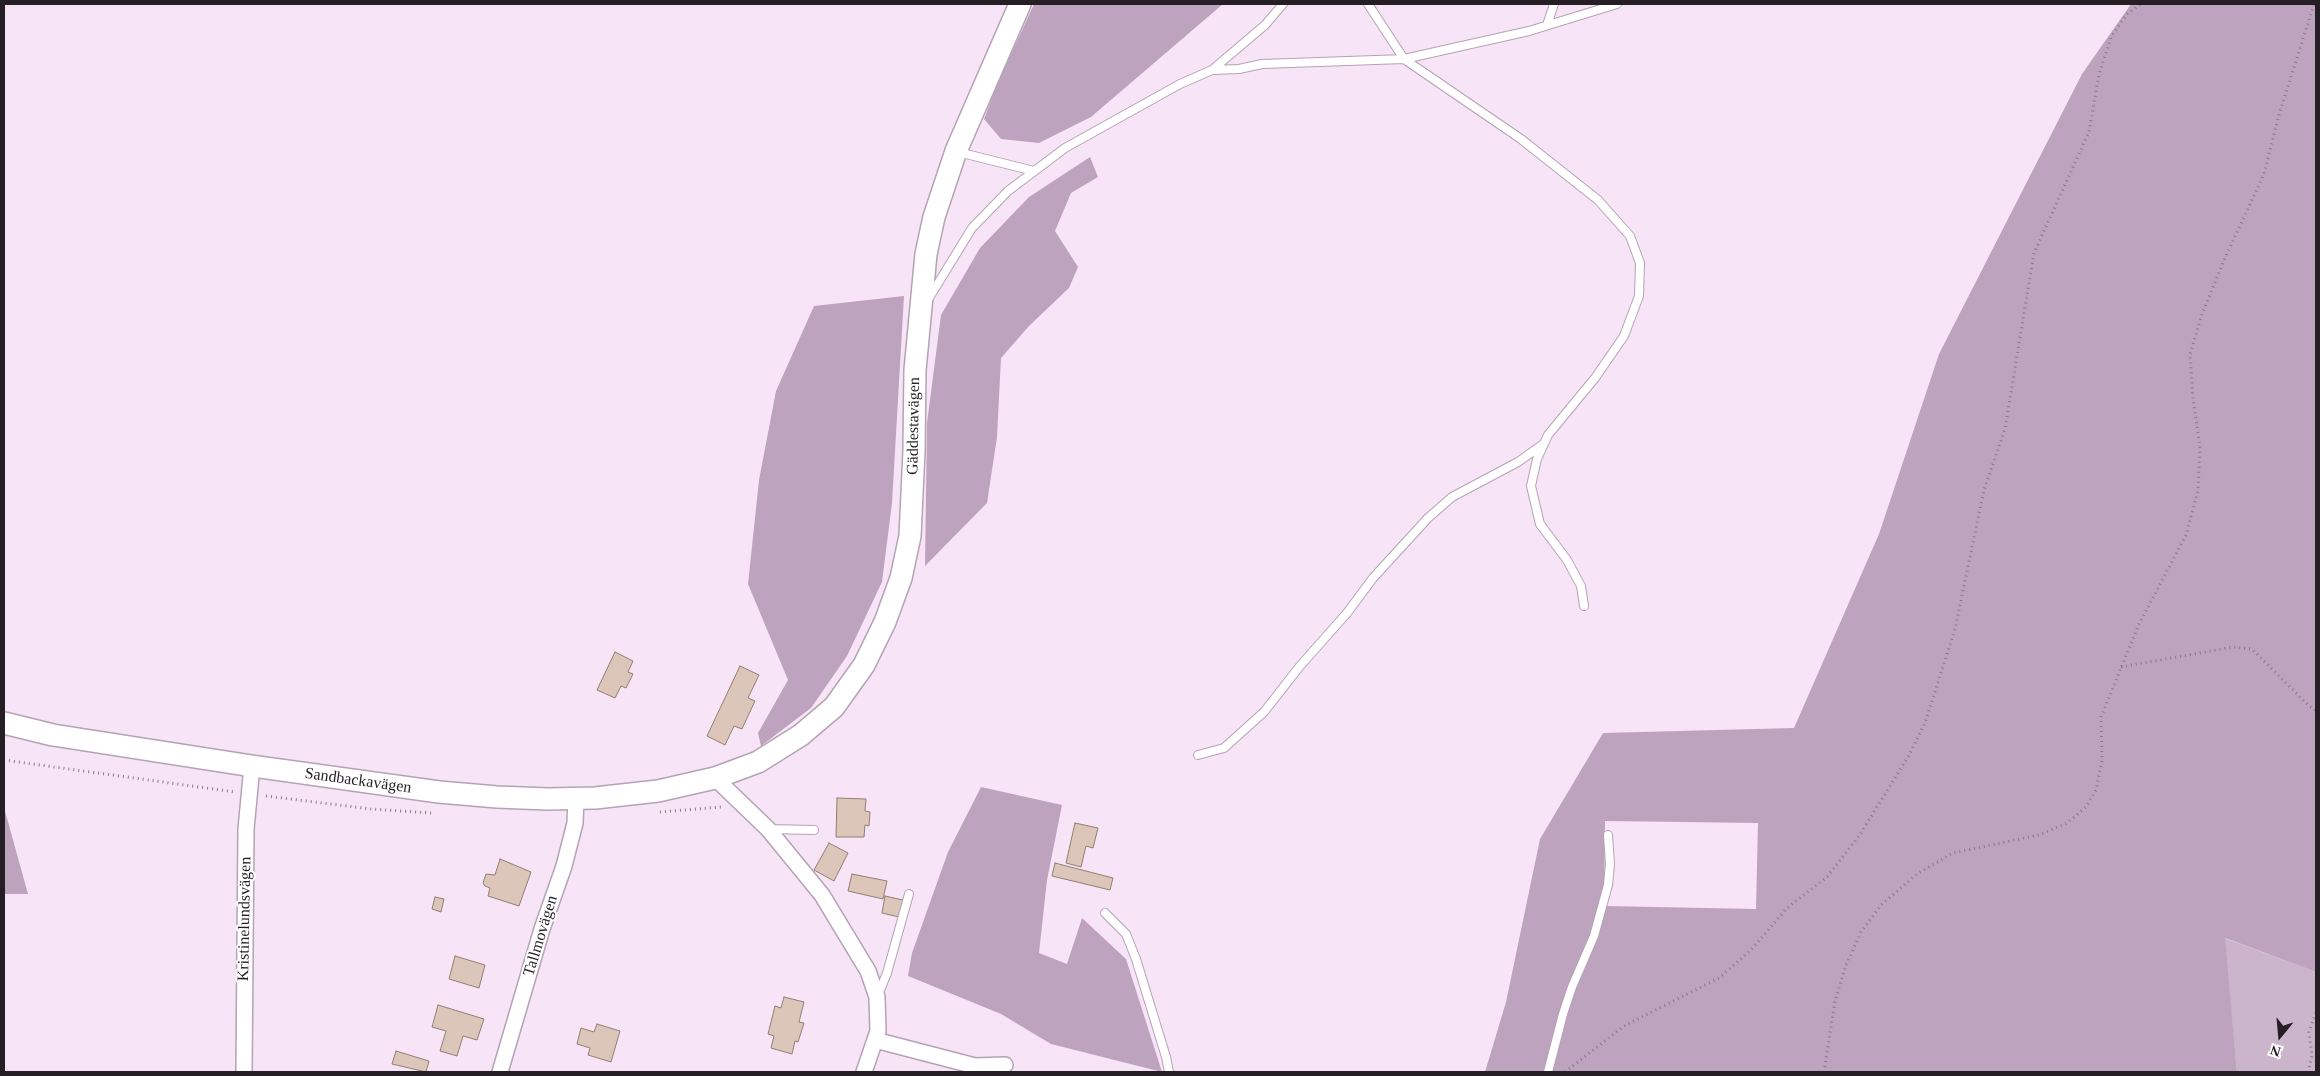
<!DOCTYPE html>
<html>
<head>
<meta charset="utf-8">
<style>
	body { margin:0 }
	#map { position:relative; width:2320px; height:1076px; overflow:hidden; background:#f7e5f7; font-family:"Times New Roman",serif }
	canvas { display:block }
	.frame { position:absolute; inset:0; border:5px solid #251f25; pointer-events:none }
	.north { position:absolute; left:2255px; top:1011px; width:50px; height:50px; -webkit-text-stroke:4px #fff; paint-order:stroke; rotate:197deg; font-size:14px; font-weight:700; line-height:20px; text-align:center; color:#251f25 }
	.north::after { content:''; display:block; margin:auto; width:18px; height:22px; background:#251f25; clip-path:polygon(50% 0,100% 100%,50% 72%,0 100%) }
</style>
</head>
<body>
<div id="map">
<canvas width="2320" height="1076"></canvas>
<div class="frame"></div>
<div class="north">N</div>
</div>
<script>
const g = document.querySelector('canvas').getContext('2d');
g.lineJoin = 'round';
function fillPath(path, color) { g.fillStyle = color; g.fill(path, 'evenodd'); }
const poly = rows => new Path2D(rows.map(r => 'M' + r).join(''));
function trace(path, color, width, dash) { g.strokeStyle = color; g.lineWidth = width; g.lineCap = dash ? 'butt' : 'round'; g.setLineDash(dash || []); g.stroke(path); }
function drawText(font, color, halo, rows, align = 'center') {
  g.font = font + ' "Times New Roman",serif'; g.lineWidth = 4; g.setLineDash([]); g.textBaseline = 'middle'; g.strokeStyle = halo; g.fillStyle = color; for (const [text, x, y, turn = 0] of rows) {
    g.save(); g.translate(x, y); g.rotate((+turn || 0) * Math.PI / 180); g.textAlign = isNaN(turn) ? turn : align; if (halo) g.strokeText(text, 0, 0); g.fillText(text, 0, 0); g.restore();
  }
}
fillPath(poly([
	[2224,938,2316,972,2316,1072,2237,1072]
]), '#cab5cb');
fillPath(poly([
	[1034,4,1223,4,1091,117,1039,143,1001,139,984,119,996,87],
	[2131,4,2316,4,2316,972,2225,938,2237,1072,1485,1072,1506,1002,1540,839,1603,733,1794,728,1879,534,1939,354,2082,74],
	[1605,821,1758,823,1756,909,1604,906],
	[1090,157,1098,177,1071,193,1055,231,1078,267,1069,288,1029,326,1001,358,997,437,987,503,925,566,927,423,941,315,980,248,1029,197],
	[904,296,892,503,882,582,847,656,811,708,761,746,758,733,788,680,748,584,759,480,776,391,814,306],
	[981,787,1062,805,1047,880,1039,953,1067,964,1082,918,1126,959,1162,1072,1051,1044,1001,1014,908,976,912,953,948,852],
	[4,811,5,811,28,894,4,894]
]), '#bea3be');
const building = poly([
	[615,652,633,661,628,672,633,674,626,688,621,686,615,698,597,690,615,652],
	[740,666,759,675,748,698,755,701,742,729,734,726,725,745,707,736,740,666],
	[837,798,866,799,865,811,870,812,869,826,865,825,864,837,836,837,837,798],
	[1075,823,1098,828,1093,848,1086,846,1081,867,1066,863,1075,823],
	[829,843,848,853,834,881,814,870,829,843],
	[500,859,531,872,519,906,488,896,490,888,485,886,483,883,486,874,495,875,500,859],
	[1055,863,1113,878,1110,890,1052,876,1055,863],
	[852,874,887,881,883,899,848,891,852,874],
	[885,896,903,900,899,917,882,913,885,896],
	[435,897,444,899,441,912,432,909,435,897],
	[455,956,485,965,479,988,449,979,455,956],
	[784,997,804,1002,799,1022,804,1023,798,1042,795,1041,792,1054,771,1048,774,1036,768,1034,775,1006,781,1008,784,997],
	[438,1005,484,1019,477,1040,463,1036,457,1056,440,1051,446,1031,432,1027,438,1005],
	[597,1024,620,1031,611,1062,588,1055,590,1048,577,1044,581,1028,594,1032,597,1024],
	[396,1051,429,1061,426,1072,392,1064,396,1051]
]);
fillPath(building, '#dcc5b9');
trace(building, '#927e73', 1);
const lane = poly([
	[1368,4,1404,59,1521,139,1598,200,1630,236,1640,263,1639,296,1624,336,1595,378,1548,435,1537,459,1531,486,1540,524,1567,560,1581,586,1584,606],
	[1547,25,1554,4],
	[1212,70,1239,69,1262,64,1404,59,1529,31,1617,4],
	[958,152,1034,171],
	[929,298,972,228,1008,191,1065,148,1180,84,1212,70,1265,25,1283,4],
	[1198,755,1224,748,1264,712,1300,666,1347,613,1373,578,1428,518,1452,497,1518,462,1542,445],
	[768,829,814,830],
	[1105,913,1126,934,1136,959,1166,1057,1169,1072],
	[878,995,887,973,909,894],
	[1548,1072,1563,1014,1572,987,1594,936,1608,885,1610,864,1608,835]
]);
const street = poly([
	[715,778,768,829,822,895,868,971,877,997,878,1031,864,1072],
	[875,1040,975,1066,1005,1065],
	[244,1072,246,829,252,766],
	[500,1072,542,929,564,866,575,823,576,798]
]);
const secondary = poly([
	[4,723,53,735,252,766,439,792,497,797,548,799,595,798,658,791,715,778,758,762,801,735,834,707,864,665,885,622,901,578,910,536,914,451,915,370,926,254,934,217,956,151,1020,4]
]);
trace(lane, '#b4a3b4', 10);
trace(street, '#b4a3b4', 18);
trace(secondary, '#b4a3b4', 24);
trace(poly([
	[2121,667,2233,647,2252,649,2309,706,2316,710],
	[4,760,235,792],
	[266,796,371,809,431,813],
	[660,812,721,807],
	[1565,1072,1624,1026,1719,978,1751,950,1787,908,1827,877,1859,836,1909,755,1925,723,1955,629,1984,490,2005,429,2034,253,2089,132,2099,74,2111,37,2127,14,2141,4],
	[1824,1072,1835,1001,1846,965,1861,932,1881,905,1917,874,1953,853,2039,835,2067,823,2086,807,2096,790,2102,761,2101,717,2139,624,2186,535,2198,491,2200,446,2193,399,2190,354,2202,314,2225,258,2264,174,2278,118,2314,4],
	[2308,1072,2312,1056,2309,1032,2316,1013]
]), '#867b86', 3, [1, 4]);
trace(lane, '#fff', 8);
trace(street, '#fff', 15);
trace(secondary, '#fff', 21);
drawText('16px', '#251f25', '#fff', [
	["Gäddestavägen",914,426,-89],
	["Sandbackavägen",358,781,8],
	["Kristinelundsvägen",245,919,-89],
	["Tallmovägen",541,936,-73]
]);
</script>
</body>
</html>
